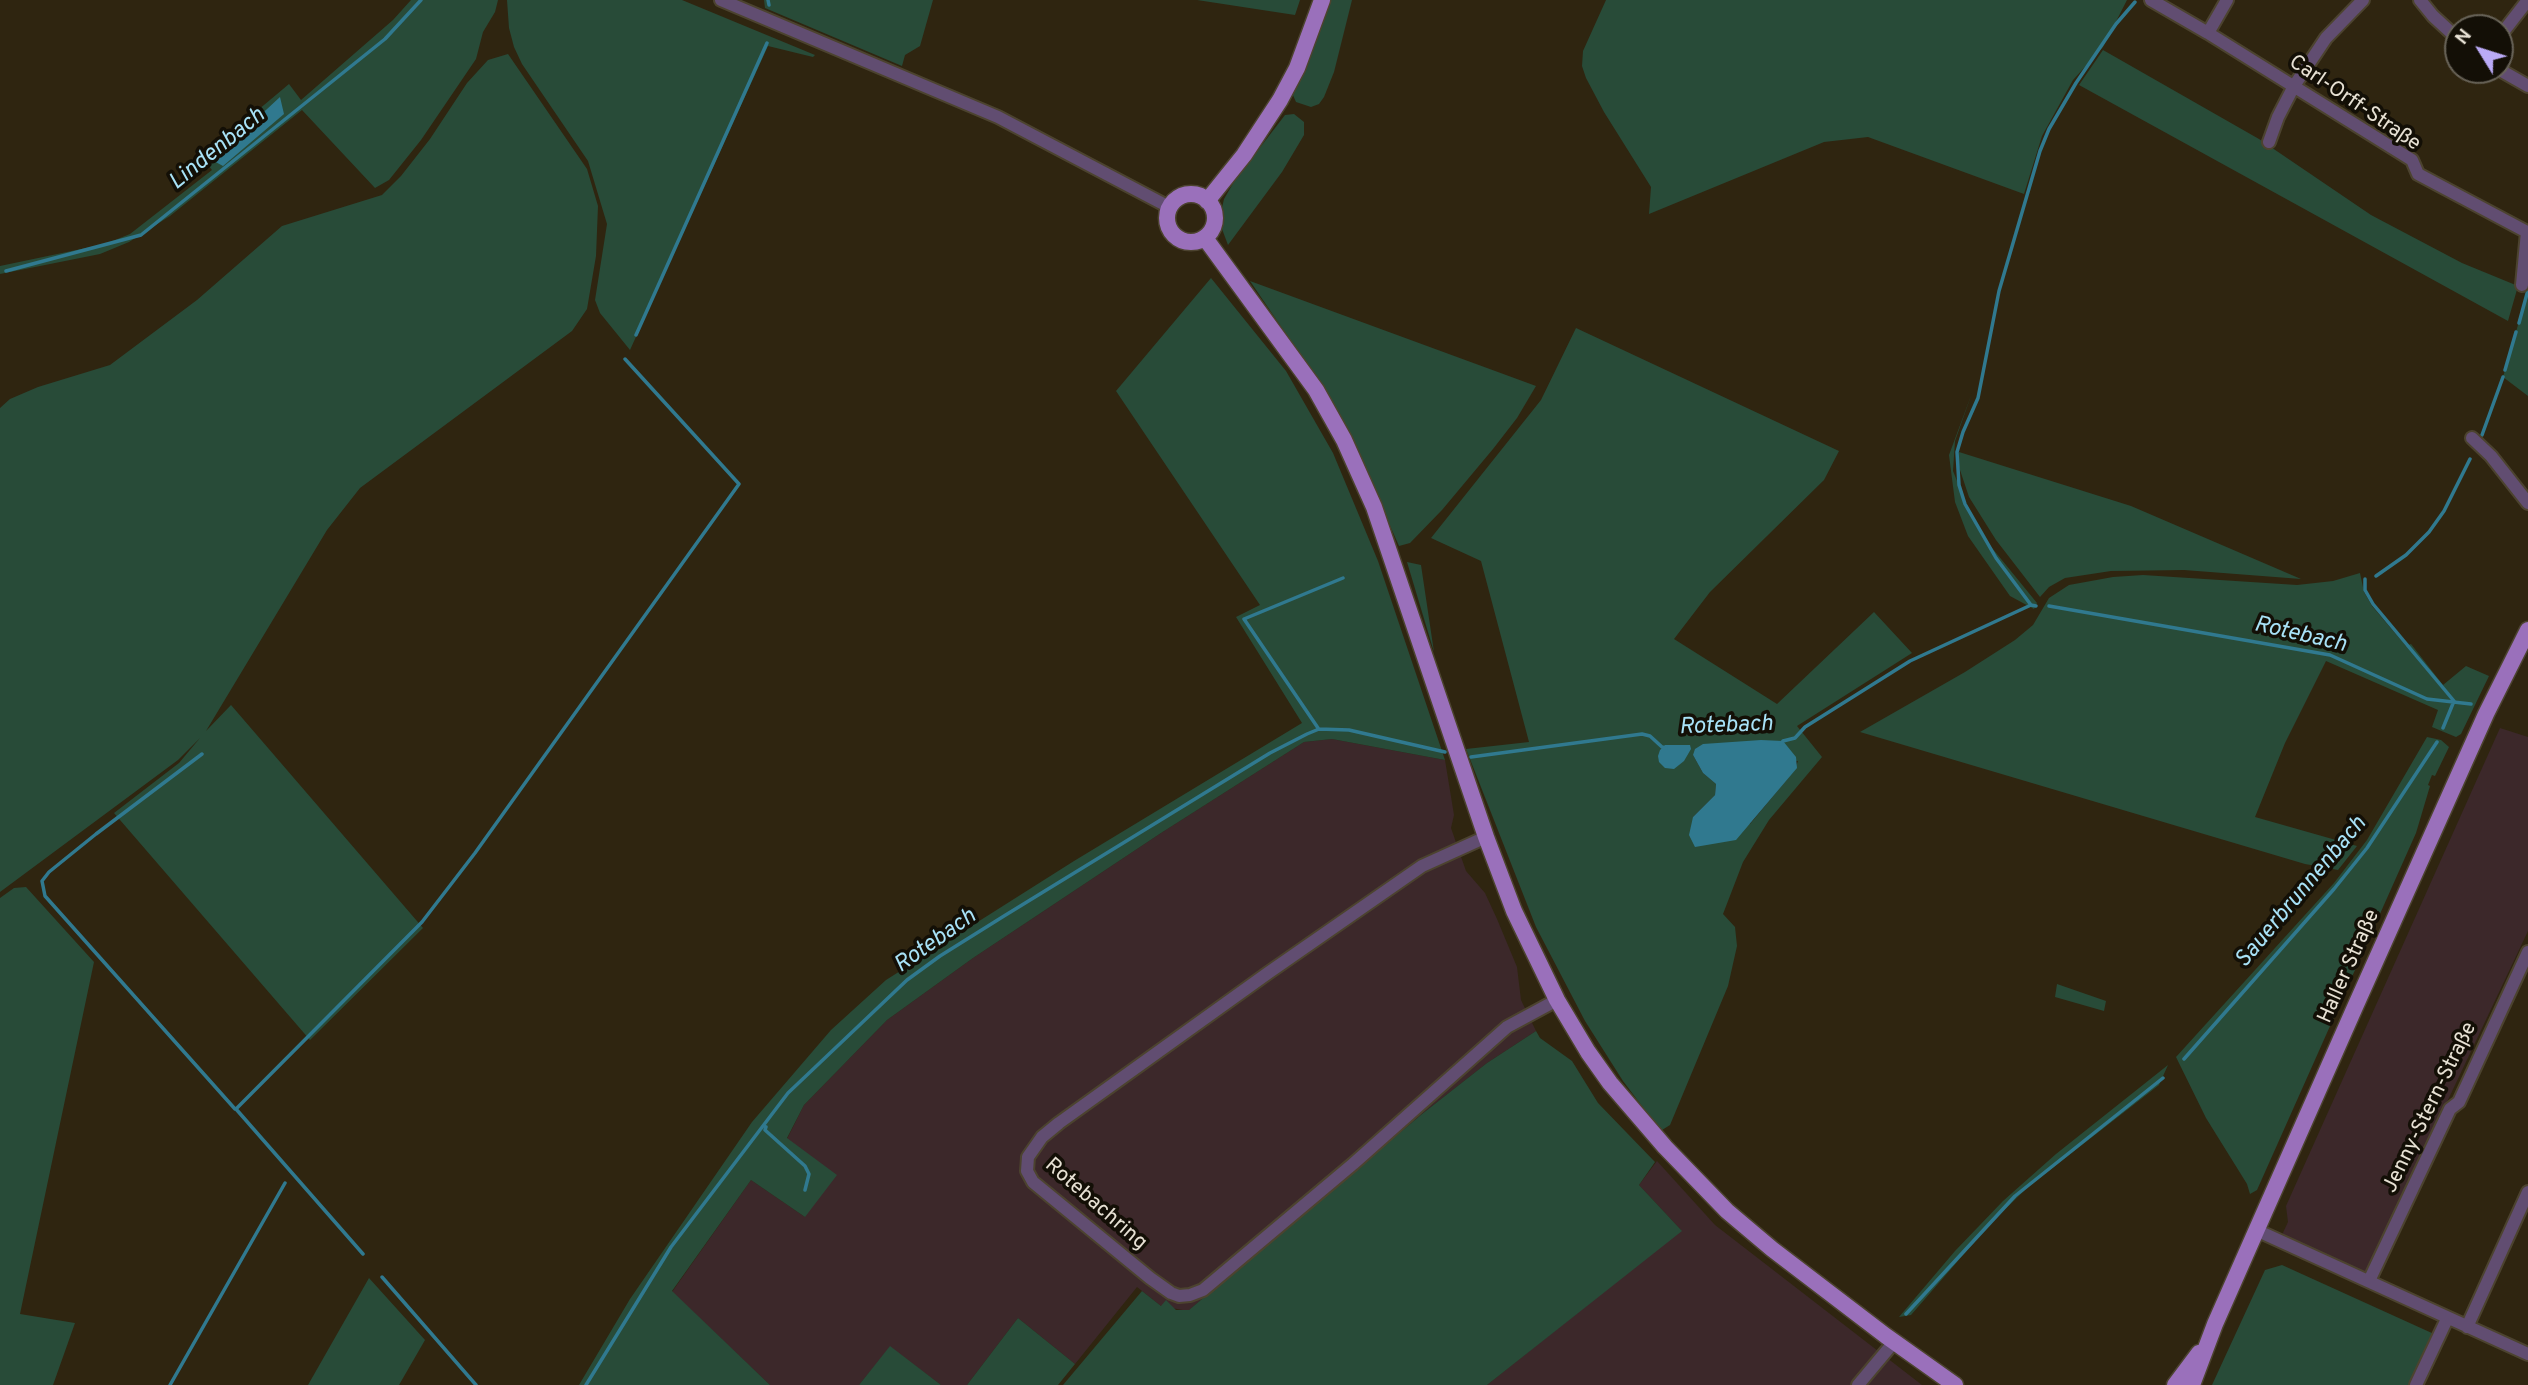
<!DOCTYPE html>
<html>
<head>
<meta charset="utf-8">
<style>
	body { margin:0 }
	#map { position:relative; width:2528px; height:1385px; overflow:hidden; background:#2f2510; font-family:Overpass,sans-serif }
	canvas { display:block }
	.north { position:absolute; left:2444px; top:14px; width:70px; height:70px; box-sizing:border-box; background:#130f06; border:2px solid #686358; border-radius:50%; rotate:308deg; font-size:19px; font-weight:700; line-height:28px; text-align:center; color:#e7e1d4 }
	.north::after { content:''; display:block; margin:auto; width:24px; height:32px; background:#baaaf7; clip-path:polygon(50% 0,100% 100%,50% 72%,0 100%) }
</style>
</head>
<body>
<div id="map">
<canvas width="2528" height="1385"></canvas>
<div class="north">N</div>
</div>
<script>
const g = document.querySelector('canvas').getContext('2d');
g.lineJoin = 'round';
function fillPath(path, color) { g.fillStyle = color; g.fill(path, 'evenodd'); }
const poly = rows => new Path2D(rows.map(r => 'M' + r).join(''));
function trace(path, color, width, dash) { g.strokeStyle = color; g.lineWidth = width; g.lineCap = dash ? 'butt' : 'round'; g.setLineDash(dash || []); g.stroke(path); }
function drawText(font, color, halo, rows, align = 'center') {
  g.font = font + ' Overpass,sans-serif'; g.lineWidth = 7; g.setLineDash([]); g.textBaseline = 'middle'; g.strokeStyle = halo; g.fillStyle = color; for (const [text, x, y, turn = 0] of rows) {
    g.save(); g.translate(x, y); g.rotate((+turn || 0) * Math.PI / 180); g.textAlign = isNaN(turn) ? turn : align; if (halo) g.strokeText(text, 0, 0); g.fillText(text, 0, 0); g.restore();
  }
}
fillPath(poly([
	[2500,728,2528,737,2528,931,2366,1273,2281,1237,2288,1222,2286,1206],
	[1332,739,1445,760,1454,815,1451,828,1466,871,1485,893,1497,919,1517,967,1521,1000,1536,1031,1487,1063,1422,1114,1188,1311,1161,1306,1137,1287,1075,1364,1018,1318,967,1385,941,1385,890,1347,859,1385,770,1385,672,1292,751,1180,805,1217,787,1139,804,1105,887,1020,973,958,1161,833,1304,742],
	[1657,1161,1715,1225,1922,1385,1487,1385,1681,1230,1639,1185]
]), '#3c282a');
fillPath(poly([
	[411,0,498,0,495,12,483,32,476,59,421,140,389,180,375,188,302,110,170,216,129,242,100,254,0,274,0,266,105,244,130,234,212,170,202,157,289,84,301,100,393,20],
	[507,0,682,0,815,55,813,57,768,46,630,350,600,313,595,300,607,224,588,161,522,64,514,47,509,28],
	[764,0,933,0,920,46,905,55,902,66,765,8],
	[1197,0,1300,0,1295,15],
	[1328,0,1352,0,1334,72,1324,97,1319,104,1311,107,1296,102,1292,93,1317,39],
	[1606,0,2127,0,2103,47,2073,80,2042,136,2024,194,1868,137,1824,142,1649,214,1651,187,1604,112,1586,78,1582,66,1583,51],
	[2103,50,2259,139,2371,215,2462,263,2518,286,2508,321,2079,85],
	[508,54,587,169,598,206,596,256,587,309,572,331,360,488,327,530,206,731,231,705,423,928,310,1040,114,813,179,763,200,738,178,760,0,892,0,408,10,399,38,387,110,365,197,300,282,226,382,195,401,176,430,139,467,83,488,60],
	[1294,114,1304,122,1304,135,1282,172,1228,245,1219,221,1224,199,1235,180,1285,115],
	[1211,278,1286,371,1333,453,1378,561,1445,760,1332,739,1304,742,1161,833,973,958,887,1020,804,1105,787,1138,837,1175,805,1217,751,1180,672,1291,770,1385,579,1385,630,1299,752,1122,831,1030,886,980,1074,861,1302,723,1236,617,1260,605,1116,391],
	[1250,281,1536,386,1517,418,1493,449,1442,510,1410,543,1399,546,1380,503,1318,381],
	[2528,290,2528,396,2503,377],
	[1576,328,1839,451,1824,480,1710,592,1674,639,1777,704,1874,612,1912,653,1797,726,1822,757,1769,820,1743,862,1723,914,1735,927,1737,946,1728,986,1670,1125,1662,1130,1657,1126,1623,1081,1585,1021,1536,927,1466,749,1529,742,1481,561,1431,538,1541,400],
	[1693,755,1798,761,1794,771,1750,824,1693,817,1715,795,1716,784,1703,773],
	[1972,393,1955,441,1953,471,1966,503,1988,543,2037,603,2034,609,2010,596,1968,536,1955,502,1949,455],
	[1959,452,2131,506,2301,579,2184,570,2111,571,2065,578,2049,587,2040,597,1996,540,1969,497,1958,464],
	[1407,562,1421,565,1434,652],
	[2360,573,2364,592,2372,606,2406,646,2411,644,2443,685,2466,666,2489,676,2461,734,2456,737,2432,727,2438,710,2326,661,2285,743,2255,817,2357,846,2338,870,2305,864,1860,732,1965,672,2015,640,2033,625,2049,598,2069,585,2113,577,2143,575,2297,585,2333,581],
	[2427,737,2441,740,2449,747,2435,776,2432,775,2428,785,2430,786,2416,833,2257,1190,2250,1194,2247,1184,2206,1118,2176,1057,2334,883,2367,840],
	[26,887,94,962,20,1314,75,1323,53,1385,0,1385,0,898,14,888],
	[2057,984,2106,1001,2104,1011,2055,997],
	[1536,1031,1540,1038,1572,1061,1598,1103,1655,1162,1639,1185,1682,1231,1487,1385,1063,1385,1142,1291,1161,1306,1166,1300,1176,1310,1189,1310,1422,1114,1487,1063],
	[2168,1065,2159,1085,2028,1187,1990,1224,1911,1315,1899,1317,1955,1251,2003,1201,2056,1154],
	[2282,1265,2434,1334,2410,1385,2212,1385,2265,1270],
	[369,1278,425,1340,399,1385,308,1385],
	[1018,1318,1075,1364,1058,1385,967,1385],
	[890,1346,941,1385,859,1385]
]), '#284b38');
fillPath(poly([
	[280,97,284,114,223,166,212,160],
	[1761,740,1783,741,1796,757,1797,768,1736,840,1695,847,1689,835,1693,817,1715,795,1716,784,1703,773,1693,755,1695,749,1703,744],
	[1665,745,1690,745,1691,749,1684,761,1674,769,1665,768,1659,762,1658,756,1660,750]
]), '#30798f');
trace(poly([
	[768,0,769,5],
	[6,271,141,235,385,39,421,0],
	[2519,323,2528,290],
	[636,335,767,43],
	[2505,370,2516,332],
	[2482,435,2503,377],
	[2376,576,2406,555,2429,532,2444,511,2470,459],
	[2365,579,2365,590,2373,604,2454,701],
	[2031,605,1996,558,1965,504,1959,485,1957,452,1963,432,1978,398,1999,291,2040,151,2049,129,2076,83,2116,24,2135,2],
	[2049,606,2330,655,2427,699,2471,704],
	[1318,728,1244,619,1343,578],
	[2443,728,2454,701],
	[1781,744,1783,741,1795,738,1805,727,1910,661,2031,605,2036,606],
	[202,754,96,834,49,872,42,881,45,896,235,1109],
	[1471,757,1642,734,1650,736,1662,747,1666,748],
	[2184,1059,2334,889,2367,848,2437,742],
	[766,1127,765,1130,805,1166,809,1174,805,1190],
	[363,1254,236,1109,422,922,475,853,739,484,625,359],
	[382,1277,476,1385],
	[1906,1314,2015,1196,2163,1078],
	[170,1385,285,1183],
	[586,1385,671,1247,788,1093,907,980,940,956,1004,916,1270,753,1307,734,1319,729,1349,730,1445,752]
]), '#30798f', 3.5);
const minor = poly([
	[721,0,998,117,1169,207],
	[2151,0,2208,33,2412,160,2418,174,2527,232,2522,285],
	[2420,0,2433,16,2458,39],
	[2208,33,2227,0],
	[2500,36,2528,0],
	[2500,70,2528,86],
	[2269,142,2278,117,2294,86,2326,38,2363,0],
	[2472,438,2491,456,2528,503],
	[1486,837,1422,866,1268,973,1059,1123,1042,1137,1028,1157,1027,1171,1033,1182,1150,1278,1171,1293,1179,1296,1190,1295,1203,1290,1353,1164,1507,1027,1557,1000],
	[2256,1230,2528,1354],
	[2369,1281,2450,1109,2459,1102,2528,952],
	[2467,1327,2528,1192],
	[1858,1385,1894,1342],
	[2416,1385,2447,1319]
]);
const major = poly([
	'1167 218a24 24 0 1 1 48 0a24 24 0 1 1-48 0Z',
	[1207,201,1244,155,1280,100,1297,68,1322,0],
	[1205,238,1316,390,1344,440,1374,507,1486,837,1514,911,1557,1000,1588,1052,1610,1083,1665,1147,1727,1211,1772,1249,1886,1336,1955,1385],
	[2175,1385,2199,1353],
	[2192,1385,2215,1324,2355,1007,2486,714,2528,630]
]);
trace(minor, '#4c432f', 16);
trace(major, '#4c432f', 19);
trace(minor, '#614d71', 12);
trace(major, '#9a70bb', 16);
drawText('21px', '#e7e1d4', '#130f06', [
	["Carl-Orff-Straße",2354,104,34],
	["Haller Straße",2350,967,-66],
	["Jenny-Stern-Straße",2431,1108,-64],
	["Rotebachring",1095,1205,41]
]);
drawText('italic 23px', '#a8e2f7', '#130f06', [
	["Lindenbach",218,150,-39],
	["Rotebach",2300,636,13],
	["Rotebach",1726,727,-2],
	["Sauerbrunnenbach",2302,893,-50],
	["Rotebach",936,942,-35]
]);
</script>
</body>
</html>
